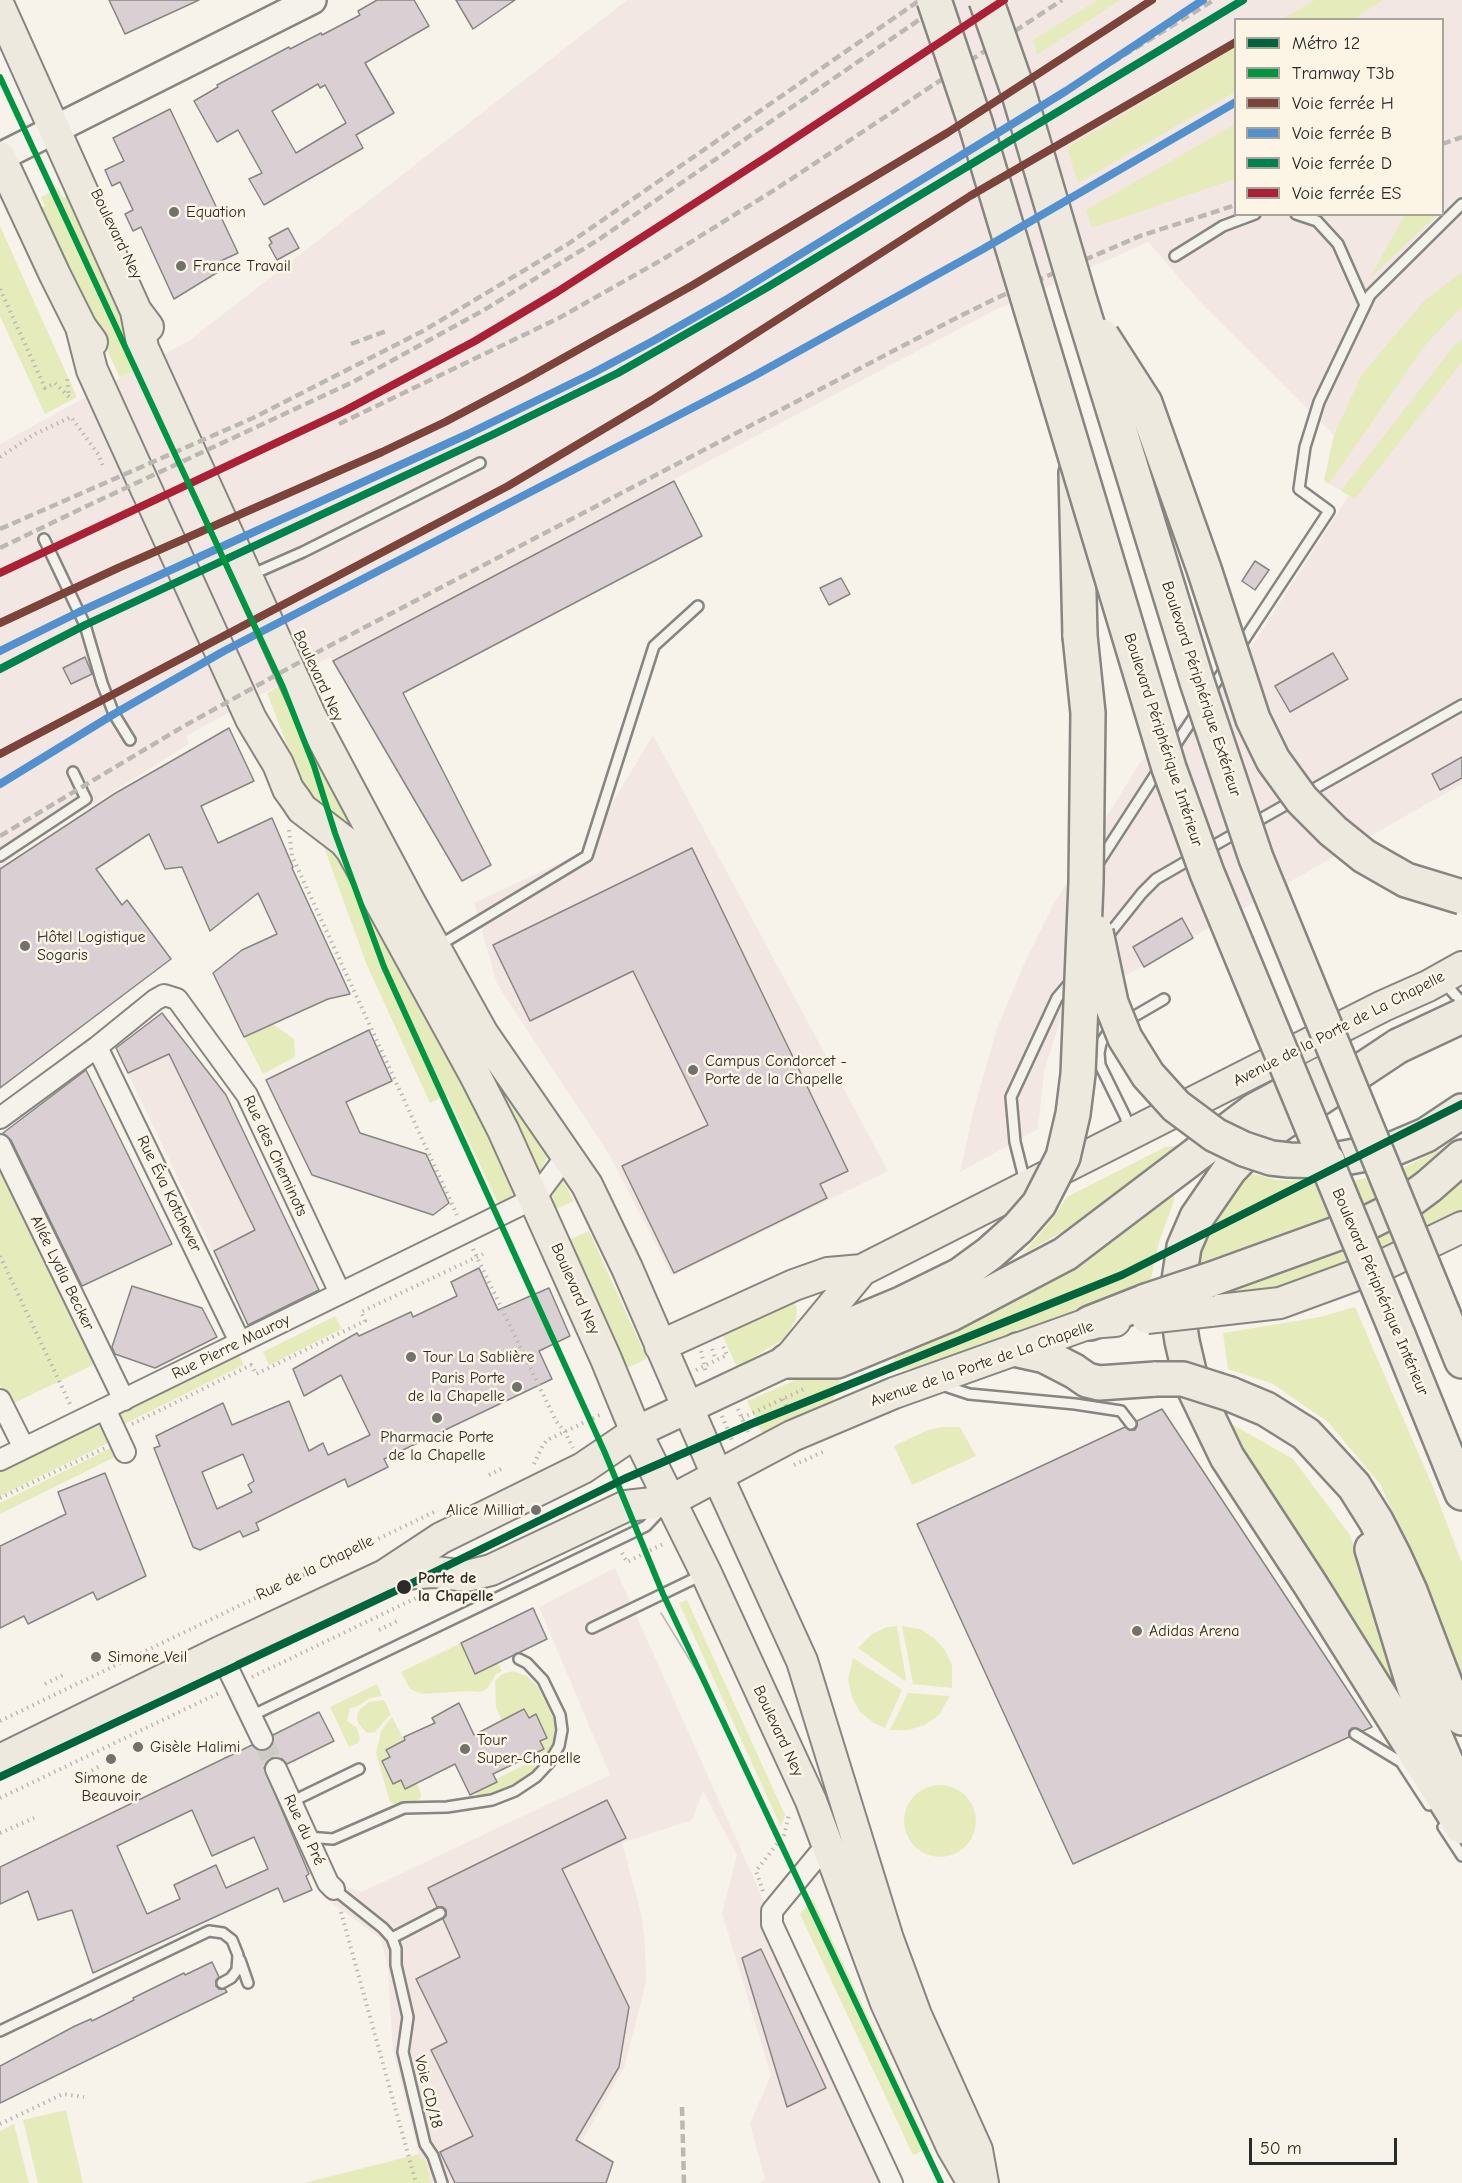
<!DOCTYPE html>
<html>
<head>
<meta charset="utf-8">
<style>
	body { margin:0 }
	#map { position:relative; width:1462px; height:2183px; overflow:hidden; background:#f7f3ea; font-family:"Comic Neue",sans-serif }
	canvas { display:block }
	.legend { position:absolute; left:1234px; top:18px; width:210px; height:198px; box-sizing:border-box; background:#fcf5e5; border:2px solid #a8a49b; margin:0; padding:8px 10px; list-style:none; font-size:18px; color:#2b2b2b }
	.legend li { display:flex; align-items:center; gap:12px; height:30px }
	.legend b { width:30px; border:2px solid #a8a49b }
	.scale { position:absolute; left:1249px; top:2138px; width:148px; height:27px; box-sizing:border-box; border:3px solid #2b2b2b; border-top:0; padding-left:8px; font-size:18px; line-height:21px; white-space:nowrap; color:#2b2b2b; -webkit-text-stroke:4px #fcf5e5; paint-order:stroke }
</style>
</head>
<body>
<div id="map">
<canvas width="1462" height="2183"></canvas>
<ul class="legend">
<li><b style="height:8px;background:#00643c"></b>Métro 12</li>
<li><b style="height:8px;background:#009641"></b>Tramway T3b</li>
<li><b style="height:8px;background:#7b4339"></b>Voie ferrée H</li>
<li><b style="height:8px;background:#5291ce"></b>Voie ferrée B</li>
<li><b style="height:8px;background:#00824e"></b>Voie ferrée D</li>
<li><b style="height:8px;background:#aa2135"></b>Voie ferrée ES</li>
</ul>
<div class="scale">50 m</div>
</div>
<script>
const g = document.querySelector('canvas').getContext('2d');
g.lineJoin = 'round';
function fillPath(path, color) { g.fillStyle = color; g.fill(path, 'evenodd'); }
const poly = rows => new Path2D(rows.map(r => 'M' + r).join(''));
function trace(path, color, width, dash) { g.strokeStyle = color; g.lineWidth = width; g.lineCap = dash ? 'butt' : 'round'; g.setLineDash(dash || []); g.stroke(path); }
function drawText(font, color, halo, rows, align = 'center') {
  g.font = font + ' "Comic Neue",sans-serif'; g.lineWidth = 5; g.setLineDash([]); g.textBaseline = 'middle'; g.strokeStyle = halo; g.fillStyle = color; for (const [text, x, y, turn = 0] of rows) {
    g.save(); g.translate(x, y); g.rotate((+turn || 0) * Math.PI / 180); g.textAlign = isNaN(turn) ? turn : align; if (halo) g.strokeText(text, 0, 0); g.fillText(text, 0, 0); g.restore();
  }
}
fillPath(poly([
	[627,0,1462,0,1462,784,1063,1011,1044,1072,1038,1129,960,1172,974,1108,997,1028,1025,962,1053,905,1139,764,1248,652,1349,495,1324,481,1334,435,1202,304,1148,242,995,310,332,660,330,657,186,736,189,744,36,840,0,867,0,444,190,340],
	[1236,20,1442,20,1442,214,1236,214],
	[653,735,888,1171,672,1276,610,1156,497,984,474,903,583,852],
	[162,1013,226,1095,319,1290,248,1325,116,1048],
	[615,1568,890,2183,759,2183,765,2179,750,2124,771,2075,722,1913,737,1855,703,1791,692,1820,622,1843,641,1913,645,1943,646,1982,624,2068,558,2183,431,2183,425,2158,420,2159,393,2050,388,1970,381,1939,321,1895,310,1875,362,1892,610,1775,539,1607]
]), '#f3e7e3');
fillPath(poly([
	[1098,0,1120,0,1037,55,1033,40],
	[1315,0,1383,0,1354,19,1282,19],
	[1235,47,1235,92,1078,183,1067,148],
	[1235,124,1235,179,1092,228,1086,210],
	[58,188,63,198,72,194,146,365,120,378,87,307,35,210,45,206,41,197],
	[1404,215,1437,215,1369,279,1402,220],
	[0,226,77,397,45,414,0,316],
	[1462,272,1462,307,1426,344,1329,484,1324,481,1334,435,1362,374,1425,300],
	[1462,339,1462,362,1355,499,1341,491,1453,347],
	[285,683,356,831,350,834,309,801,267,693],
	[319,833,336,849,450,1047,515,1192,509,1200,499,1205,447,1095,430,1103,366,963],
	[273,1024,294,1039,295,1057,263,1074,244,1037],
	[499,1085,547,1157,538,1177,493,1088],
	[1182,1145,1083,1220,1023,1254,1053,1218,1067,1197,1165,1147],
	[1445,1147,1412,1176,1369,1203,1321,1222,1199,1263,1207,1234,1217,1212,1246,1172,1277,1180,1346,1182,1373,1177,1401,1169],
	[0,1167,97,1363,10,1405,0,1385],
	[562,1179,574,1201,549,1212,546,1205,559,1180],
	[1462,1180,1462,1220,1294,1289,1209,1301,1208,1295,1429,1205],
	[1170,1194,1175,1198,1159,1242,1150,1283,1121,1292,1122,1296,1029,1330,918,1367,898,1371,894,1365,893,1350,1021,1291,1097,1253],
	[589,1231,647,1359,624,1369,566,1241],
	[794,1301,797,1309,796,1320,784,1339,737,1367,720,1330],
	[1355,1307,1433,1487,1462,1563,1462,1678,1427,1588,1380,1484,1328,1422,1273,1384,1228,1369,1223,1333,1320,1317],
	[335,1316,342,1329,269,1365,263,1352],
	[239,1355,244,1365,118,1427,113,1417],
	[845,1366,833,1400,762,1433,747,1401,805,1376],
	[1221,1418,1293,1459,1350,1535,1387,1646,1397,1695],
	[102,1422,112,1441,0,1496,0,1472],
	[942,1427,960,1427,976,1456,912,1485,894,1446,928,1430],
	[115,1446,119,1455,0,1514,0,1503],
	[687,1600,785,1815,781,1827,679,1603],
	[897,1626,906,1679,905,1681,858,1648,872,1634,887,1627],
	[902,1626,920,1629,934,1638,945,1650,952,1665,952,1688,913,1684],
	[461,1643,475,1674,498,1663,502,1671,496,1674,489,1686,484,1691,478,1692,469,1691,422,1694,410,1689,401,1672],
	[853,1658,902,1690,885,1728,874,1723,860,1712,852,1697,848,1679],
	[513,1671,527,1676,538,1687,556,1724,556,1736,552,1752,545,1761,541,1763,536,1762,530,1756,543,1749,540,1741,547,1737,536,1715,529,1718,502,1721,496,1707,495,1681,502,1674],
	[377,1684,382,1696,370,1698,356,1707,350,1708,347,1721,356,1727,360,1738,358,1743,349,1747,330,1707],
	[908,1693,950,1696,939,1715,925,1725,908,1730,890,1730],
	[384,1700,391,1714,375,1732,367,1733,358,1723,357,1717,359,1710,369,1702],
	[392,1717,404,1740,386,1749,390,1757,382,1762,393,1783,401,1780,405,1789,417,1783,421,1794,420,1799,415,1801,396,1805,390,1802,389,1799,376,1753,381,1731],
	[526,1764,534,1765,536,1771,518,1785,484,1799,479,1798,475,1792,497,1782,496,1779],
	'904 1821a36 36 0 1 1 72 0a36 36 0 1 1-72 0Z',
	[813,1899,929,2148,913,2155,800,1914],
	[66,2110,83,2183,38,2183,23,2120],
	[14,2124,29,2183,0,2183,0,2131],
	[419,2154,420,2159,425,2158,431,2183,304,2183]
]), '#e6ebbc');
const building = poly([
	[109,0,199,0,125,34,109,0],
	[377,0,414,0,429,26,365,63,394,113,356,135,363,148,264,205,249,179,262,173,238,130,217,142,194,101,218,87,217,85,289,47,290,49,321,33,322,35,360,15,358,11,377,0],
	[318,84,320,88,325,85,346,123,296,153,272,111,318,84],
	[456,0,515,0,473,29,456,0],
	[170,109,238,253,214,264,218,272,174,299,141,227,133,231,125,214,133,210,120,182,112,186,105,170,124,161,113,138,170,109],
	[288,228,299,248,277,260,269,245,272,243,269,238,288,228],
	[674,481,702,536,403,693,491,865,462,881,333,661,674,481],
	[1255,561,1269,570,1255,590,1242,581,1255,561],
	[841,578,850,594,829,605,820,588,841,578],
	[1333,653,1348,679,1290,712,1275,686,1333,653],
	[85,657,92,674,71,684,63,668,85,657],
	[229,728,254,781,201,806,218,843,272,818,293,867,292,868,350,994,328,999,244,1037,213,973,242,950,277,934,258,893,210,931,182,867,165,869,149,834,96,869,122,905,127,900,171,959,0,1088,0,869,114,794,229,728],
	[1462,757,1462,778,1440,790,1432,774,1462,757],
	[692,848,848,1171,820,1184,827,1198,674,1273,622,1166,708,1125,633,971,530,1021,493,945,692,848],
	[1182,918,1193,938,1144,967,1133,947,1182,918],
	[162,1013,226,1095,319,1290,248,1325,214,1251,255,1230,169,1054,128,1073,116,1048,162,1013],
	[369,1030,392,1081,346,1102,360,1133,426,1154,449,1203,433,1215,312,1175,266,1080,369,1030],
	[86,1070,172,1244,82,1286,11,1140,3,1133,86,1070],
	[479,1268,498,1310,549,1288,570,1336,539,1351,552,1379,384,1459,388,1467,348,1487,345,1479,256,1523,259,1530,243,1537,240,1531,200,1550,193,1547,154,1448,160,1446,156,1436,223,1403,232,1425,289,1401,309,1451,323,1443,328,1455,370,1435,341,1375,304,1396,293,1369,357,1333,359,1336,411,1312,413,1317,457,1296,451,1282,479,1268],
	[243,1454,254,1481,248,1485,252,1492,217,1509,202,1472,243,1454],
	[132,1286,202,1308,217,1337,155,1368,115,1354,112,1347,132,1286],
	[1162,1409,1372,1727,1363,1731,1352,1728,1349,1731,1349,1737,1073,1864,917,1524,1125,1427,1129,1430,1135,1430,1137,1426,1137,1421,1162,1409],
	[105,1473,146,1576,97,1600,93,1592,28,1624,24,1616,0,1628,0,1546,66,1514,58,1492,105,1473],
	[533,1608,547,1639,475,1674,461,1643,533,1608],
	[459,1703,474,1735,524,1709,529,1718,536,1714,547,1738,540,1741,544,1749,493,1774,497,1782,470,1795,455,1764,405,1789,401,1780,393,1784,382,1761,390,1757,386,1750,405,1740,404,1737,435,1723,432,1718,459,1703],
	[319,1712,334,1741,287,1764,282,1759,272,1758,267,1762,264,1768,309,1874,306,1876,312,1890,284,1902,278,1888,93,1973,72,1910,38,1920,28,1891,0,1904,0,1867,252,1745,261,1751,268,1749,272,1745,273,1735,319,1712],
	[192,1810,212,1856,254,1837,268,1869,226,1888,216,1865,174,1885,180,1899,147,1914,117,1846,192,1810],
	[607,1800,626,1838,562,1869,629,2007,619,2067,576,2140,613,2162,606,2183,455,2183,440,2152,473,2136,431,2050,447,2042,416,1979,460,1957,443,1919,446,1916,446,1910,443,1907,437,1907,428,1888,607,1800],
	[761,1949,826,2088,787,2107,742,1958,761,1949],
	[212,1962,219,1977,216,1980,216,1986,219,1989,225,1989,227,1992,0,2103,0,2066,75,2026,91,2019,92,2021,134,2000,133,1998,184,1973,185,1975,212,1962]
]);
fillPath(building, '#dad0d4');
trace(building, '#878581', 1.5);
trace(poly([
	[262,1739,276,1769]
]), '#cecbc4', 20, [20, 10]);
const lane = poly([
	[1296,214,1317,221,1338,244,1365,305],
	[1175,256,1223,226,1255,214],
	[44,539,85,625,102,683,114,714,130,740],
	[262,570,303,552,480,463],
	[1238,649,1329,511,1299,489,1305,447,1319,402,1370,295,1462,204],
	[1208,694,1227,666],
	[1172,750,1198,711],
	[1206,850,1462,705],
	[0,856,86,799,73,772],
	[1097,865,1161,766],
	[1106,938,1142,893,1156,879,1194,857],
	[438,946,587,856,654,646,698,606],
	[1444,982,1462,1003],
	[1130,1131,1125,1116,1100,1065,1099,1053,1101,1043,1109,1031,1164,999],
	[1025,1182,1015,1142,1011,1097,1057,998,1073,979],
	[942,1385,969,1394,1075,1404,1121,1411,1131,1424],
	[592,1628,704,1574],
	[251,1716,636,1531,646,1526,660,1511],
	[1355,1734,1401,1762,1429,1805],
	[291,1802,359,1769],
	[1443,1827,1462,1856],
	[307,1837,333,1839,404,1808,447,1807,492,1800,515,1791,536,1777,549,1763,559,1746,562,1730,560,1715,543,1680,527,1663,519,1659],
	[334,1889,383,1928,392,1938,396,1949,396,1965,408,2017,403,2052,425,2144,433,2156,442,2183],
	[392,1938,440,1913],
	[240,1960,248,1983],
	[0,2031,209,1931,223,1933,232,1940,238,1955,237,1970,231,1978,222,1983]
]);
const street = poly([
	[97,1047,240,1342],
	[0,1118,97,1047,155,1000,164,995,177,999,247,1095,340,1293],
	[0,1145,124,1400],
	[0,1400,24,1448],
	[105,1409,125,1452],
	[0,1460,535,1198,567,1155],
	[220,1652,262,1739],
	[276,1769,328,1883,334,1889],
	[828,1843,772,1911,772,1924,892,2183]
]);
const secondary = poly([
	[0,157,312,0]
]);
const primary = poly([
	[0,8,136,311,148,327],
	[0,157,55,275,81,327,92,342],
	[136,311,143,348,310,715,408,899,483,1034,587,1185,627,1268,717,1475,802,1661,888,1939,916,2015,977,2150,983,2183],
	[81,327,92,370,251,719,278,764,288,789,296,800,302,809,344,841,352,851,475,1075,503,1130,606,1359,636,1432,706,1573,811,1801,886,2003,952,2147,973,2183],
	[1210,1311,1280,1303,1381,1266,1462,1227],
	[660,1346,794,1285,828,1273,862,1270,1383,1006,1428,986,1462,967],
	[385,1575,435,1572,467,1576,491,1570,626,1506,670,1501,792,1436,894,1393,1090,1323,1115,1321],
	[0,1760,220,1652,385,1575,441,1538,583,1468,636,1432,787,1361,862,1270]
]);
const highway = poly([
	[1076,473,1080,636],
	[1398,1046,1279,1125,1253,1145,1230,1169,1197,1217,1184,1247,1176,1300,1182,1341,1192,1384,1227,1457,1310,1584,1462,1827],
	[1328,1161,1393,1149,1426,1135,1462,1111],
	[1209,1280,1369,1222,1405,1204,1429,1186,1462,1157],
	[1443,1314,1462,1361],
	[1090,1323,1146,1301],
	[1398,1335,1462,1493],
	[1018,1350,1045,1356,1074,1371,1087,1380,1099,1383,1156,1379],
	[789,1360,841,1329,901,1304,960,1275,990,1253,1018,1228],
	[787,1361,837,1361,951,1314,1065,1254,1255,1110,1322,1074],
	[1230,1394,1266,1409,1306,1434,1354,1486,1376,1521,1394,1556,1410,1591,1450,1696,1462,1718],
	[1372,1549,1414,1687,1456,1785]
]);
trace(lane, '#878581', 14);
trace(street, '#878581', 24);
trace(secondary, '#878581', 32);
trace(primary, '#878581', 34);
trace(highway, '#878581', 38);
trace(poly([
	[0,289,45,388,55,383,69,397,67,376],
	[0,457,33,435,71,417,98,454,103,466],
	[289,830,292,856,457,1215],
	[473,1249,556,1421,565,1432,573,1448],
	[0,1256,70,1404],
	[712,1349,715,1357],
	[701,1351,706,1373],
	[696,1370,727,1355,722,1344],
	[783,1399,788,1410,785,1411],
	[738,1409,748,1432],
	[722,1416,732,1440],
	[742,1418,806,1388],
	[132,1424,251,1365,256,1374,365,1321,361,1312,483,1254],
	[534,1464,543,1445,547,1440,602,1414],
	[794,1465,825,1451],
	[489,1475,503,1468],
	[0,1498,105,1448],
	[622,1553,627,1562,665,1543],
	[379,1630,397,1621],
	[252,1677,416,1598],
	[45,1684,63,1675],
	[0,1721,438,1510],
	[81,1776,100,1766],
	[0,1798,219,1693],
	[0,1833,34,1818],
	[763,1891,756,1871,784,1835,789,1815],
	[341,1912,416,2183],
	[0,2124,63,2094,84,2097]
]), '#bbb8b4', 4, [1.5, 4.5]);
trace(lane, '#f5f2ec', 9);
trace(street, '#f5f2ec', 20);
trace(secondary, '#f5f2ec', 27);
trace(primary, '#eee9df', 30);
trace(highway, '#eee9df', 33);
trace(poly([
	[661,1613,702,1680]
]), '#bbb8b4', 1.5);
trace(poly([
	[1066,91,1214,0],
	[1442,144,1462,137],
	[351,344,389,330],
	[339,424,559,318,665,258,776,189,1062,0],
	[0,529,253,418,423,331,568,244,920,0],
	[0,548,89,505,353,382,484,310,598,240,948,0],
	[0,836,184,726,327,647,960,316,1001,296,1140,236,1236,205],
	[682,2107,684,2183]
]), '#bbb8b4', 4.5, [9, 4.5]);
const primaryBridge = poly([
	[1147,1318,1210,1311]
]);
const highwayBridge = poly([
	[934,0,975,122,1169,768,1207,873,1398,1335],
	[986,0,1019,94,1080,301,1197,682,1256,858,1443,1314],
	[1102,336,1145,403,1204,569,1253,719,1273,760,1302,800,1333,831,1364,856,1406,880,1462,897],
	[1096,932,1111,1003,1125,1038,1148,1075,1176,1106,1215,1135,1244,1149,1271,1158,1289,1160,1328,1161],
	[1398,1046,1462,1016],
	[1018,1228,1039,1204,1063,1157,1073,1114,1078,1074,1086,883,1088,713,1080,636],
	[1146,1301,1209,1280],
	[1156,1379,1183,1379,1230,1394]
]);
trace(primaryBridge, '#878581', 34, []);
trace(highwayBridge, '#878581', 38, []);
trace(primaryBridge, '#eee9df', 30);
trace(highwayBridge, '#eee9df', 33);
trace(poly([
	[0,623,118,568,382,452,445,422,526,379,693,285,947,133,1152,0],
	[0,754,508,486,652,400,970,196,1236,42]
]), '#7b4339', 8);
trace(poly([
	[0,651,79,612,468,434,593,373,653,341,729,298,1066,91,1203,0],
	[0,784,114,714,224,651,752,377,983,249,1236,102]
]), '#5291ce', 8);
trace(poly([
	[0,669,85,625,492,435,618,373,766,288,1243,0]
]), '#00824e', 8);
trace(poly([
	[0,573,346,410,475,341,557,292,768,156,1004,0]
]), '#aa2135', 8);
trace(poly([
	[0,77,283,687,314,766,335,833,384,967,605,1453,663,1594,941,2183]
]), '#009641', 6);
trace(poly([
	[0,1777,404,1587,624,1479,751,1424,1122,1275,1462,1104]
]), '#00643c', 8);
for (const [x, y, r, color] of [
	[174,212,6,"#72716e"],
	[181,266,6,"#72716e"],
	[25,946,6,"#72716e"],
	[693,1070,6,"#72716e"],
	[411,1357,6,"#72716e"],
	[517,1387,6,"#72716e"],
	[437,1418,6,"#72716e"],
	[536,1510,6,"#72716e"],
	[404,1587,8,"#2b2b2b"],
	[1137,1631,6,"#72716e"],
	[96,1657,6,"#72716e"],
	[138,1747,6,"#72716e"],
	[465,1749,6,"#72716e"],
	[111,1759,6,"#72716e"]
]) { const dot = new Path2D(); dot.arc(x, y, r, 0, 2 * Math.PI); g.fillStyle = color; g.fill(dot); trace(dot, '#fcf5e5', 2); }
drawText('16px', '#2b2b2b', '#fcf5e5', [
	["Equation",186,212],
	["France Travail",193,266],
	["Hôtel Logistique",37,937],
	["Sogaris",37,955],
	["Campus Condorcet -",705,1061],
	["Porte de la Chapelle",705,1079],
	["Tour La Sablière",423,1357],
	["Paris Porte",505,1378,"right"],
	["de la Chapelle",505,1396,"right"],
	["Pharmacie Porte",437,1437,"center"],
	["de la Chapelle",437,1455,"center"],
	["Alice Milliat",524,1510,"right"],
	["Adidas Arena",1149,1631],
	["Simone Veil",108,1657],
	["Tour",477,1740],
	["Super-Chapelle",477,1758],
	["Gisèle Halimi",150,1747],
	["Simone de",111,1778,"center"],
	["Beauvoir",111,1796,"center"]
], 'left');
drawText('16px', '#2b2b2b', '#fcf5e5', [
	["Boulevard Ney",116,234,64],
	["Boulevard Ney",318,676,65],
	["Boulevard Périphérique Extérieur",1201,689,72],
	["Boulevard Périphérique Intérieur",1163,740,72],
	["Avenue de la Porte de La Chapelle",1339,1029,-27],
	["Rue des Cheminots",275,1156,65],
	["Rue Éva Kotchever",169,1194,64],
	["Allée Lydia Becker",62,1273,64],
	["Boulevard Ney",575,1289,66],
	["Boulevard Périphérique Intérieur",1380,1292,67],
	["Rue Pierre Mauroy",231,1347,-26],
	["Avenue de la Porte de La Chapelle",982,1364,-19],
	["Rue de la Chapelle",315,1568,-26],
	["Boulevard Ney",778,1731,65],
	["Rue du Pré",304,1830,65],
	["Voie CD/18",428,2092,76]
]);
drawText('bold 16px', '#2b2b2b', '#fcf5e5', [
	["Porte de",418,1578],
	["la Chapelle",418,1596]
], 'left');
</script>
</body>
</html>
